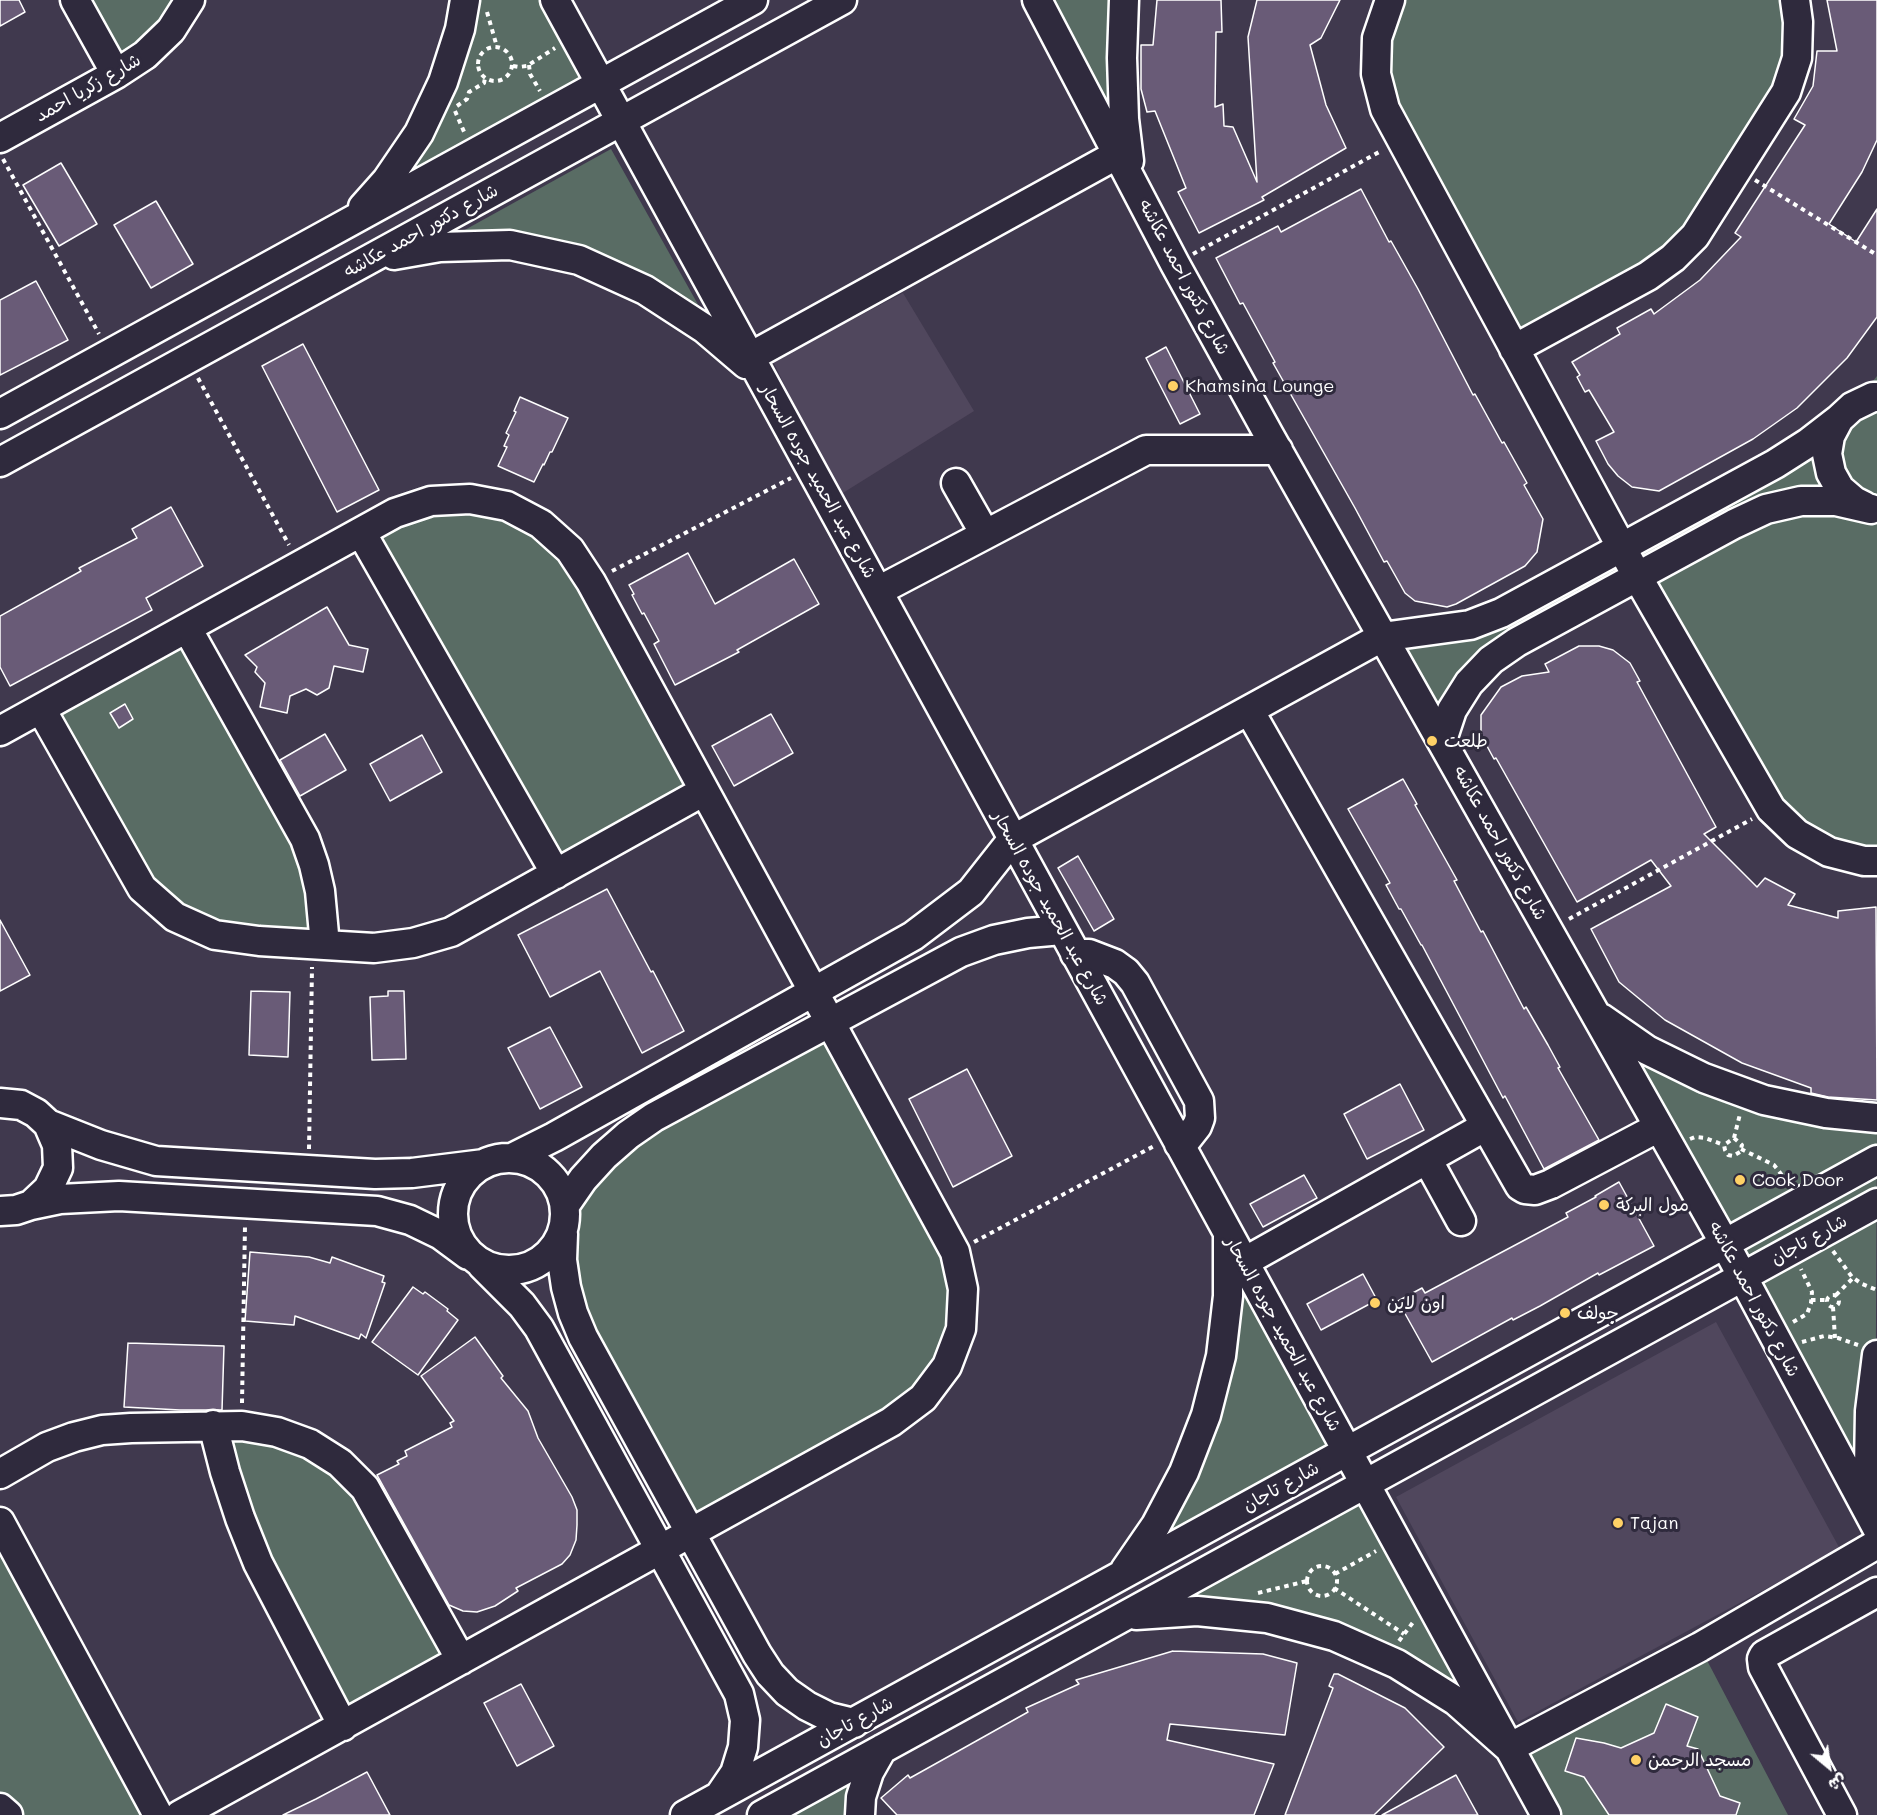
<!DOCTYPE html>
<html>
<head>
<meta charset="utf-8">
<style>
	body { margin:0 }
	#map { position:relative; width:1877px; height:1815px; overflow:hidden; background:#40394e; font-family:Mali,"Playpen Sans Arabic",sans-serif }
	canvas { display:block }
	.north { position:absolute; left:1799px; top:1737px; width:60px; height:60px; -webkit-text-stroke:4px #2f2a3d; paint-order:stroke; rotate:151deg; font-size:16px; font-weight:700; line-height:24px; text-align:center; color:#fff }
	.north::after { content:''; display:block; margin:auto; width:21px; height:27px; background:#fff; clip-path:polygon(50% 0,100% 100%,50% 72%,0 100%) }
</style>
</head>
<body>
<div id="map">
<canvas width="1877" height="1815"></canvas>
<div class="north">ش</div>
</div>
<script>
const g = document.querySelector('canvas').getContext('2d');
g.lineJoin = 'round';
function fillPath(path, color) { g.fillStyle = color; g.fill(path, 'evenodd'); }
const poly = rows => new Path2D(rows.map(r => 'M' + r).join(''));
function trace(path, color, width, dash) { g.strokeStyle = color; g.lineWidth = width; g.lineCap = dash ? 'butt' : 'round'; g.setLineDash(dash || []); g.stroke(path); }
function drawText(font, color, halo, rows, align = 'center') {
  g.font = font + ' Mali,"Playpen Sans Arabic",sans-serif'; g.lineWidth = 6; g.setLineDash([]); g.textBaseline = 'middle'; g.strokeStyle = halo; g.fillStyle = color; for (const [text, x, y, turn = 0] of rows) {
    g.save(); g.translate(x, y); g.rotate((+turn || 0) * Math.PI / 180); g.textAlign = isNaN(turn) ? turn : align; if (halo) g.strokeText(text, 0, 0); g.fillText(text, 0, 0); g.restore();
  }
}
fillPath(poly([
	[903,293,974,411,838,496,773,361],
	[1716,1322,1840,1549,1518,1722,1396,1497]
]), '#50475d');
fillPath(poly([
	[75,0,190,0,116,74],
	[465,0,555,0,601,84,350,222,387,180],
	[1037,0,1124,0,1132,180],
	[1390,0,1795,0,1797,58,1695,236,1514,349,1385,109],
	[611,149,710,326,648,285,443,242],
	[1877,376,1877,861,1797,834,1637,577,1517,642,1442,740,1382,637,1470,625,1852,407],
	[431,501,541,524,704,791,556,874,361,532],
	[187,628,305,839,325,945,175,917,41,709],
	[1596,1014,1704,1078,1877,1118,1875,1524],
	[830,1022,963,1289,923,1398,691,1533,583,1337,563,1234,566,1219,565,1205,604,1156],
	[1228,1235,1346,1452,1121,1575,1206,1415],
	[213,1425,340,1463,461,1660,343,1726],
	[1364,1484,1509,1747,1700,1647,1788,1815,1545,1815,1509,1748,1334,1636,1128,1615],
	[0,1522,158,1815,8,1815,0,1808],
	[882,1749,860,1815,762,1815]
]), '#596c64');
const building = poly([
	[0,0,19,0,25,12,0,26,0,0],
	[1157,0,1221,0,1222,32,1216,32,1215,107,1223,104,1224,126,1233,127,1257,182,1248,37,1257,0,1340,0,1321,38,1310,45,1326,105,1346,148,1262,197,1264,200,1199,233,1178,192,1186,188,1155,111,1147,112,1141,89,1141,45,1153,45,1157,0],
	[1827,0,1877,0,1877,140,1862,172,1829,224,1856,242,1877,209,1877,317,1847,358,1797,408,1753,439,1659,491,1632,487,1618,476,1608,464,1596,441,1614,432,1589,390,1585,392,1577,377,1580,375,1572,362,1620,334,1617,328,1651,309,1654,314,1700,280,1741,237,1735,233,1805,125,1794,119,1813,86,1817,51,1837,51,1827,0],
	[61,163,97,224,59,246,23,185,61,163],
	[1361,189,1389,242,1391,241,1418,289,1473,395,1475,394,1502,443,1504,442,1527,483,1524,485,1543,519,1537,552,1525,566,1456,604,1447,607,1415,601,1405,593,1387,561,1384,562,1355,508,1273,363,1275,362,1243,303,1240,304,1216,258,1278,226,1281,232,1361,189],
	[156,201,193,264,151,288,114,225,156,201],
	[36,281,68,340,0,375,0,300,36,281],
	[303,344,379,490,337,512,262,366,303,344],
	[1166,347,1200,414,1180,424,1146,358,1166,347],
	[520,397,568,418,552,452,550,452,544,465,543,464,534,482,498,466,507,447,504,446,509,435,506,433,516,412,514,411,520,397],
	[171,507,203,566,146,598,152,610,10,686,0,667,0,616,81,571,79,568,137,538,132,529,171,507],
	[688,553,715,604,794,559,819,604,737,650,739,652,675,685,654,644,659,641,644,613,642,614,632,595,634,594,629,585,688,553],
	[327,607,349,645,368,649,363,672,334,666,329,688,317,695,306,689,290,696,287,713,260,707,265,683,255,672,257,667,245,655,327,607],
	[1579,646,1599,646,1613,650,1630,663,1640,681,1637,682,1716,827,1704,834,1757,887,1765,878,1795,894,1788,905,1838,918,1838,911,1876,907,1877,1100,1828,1097,1811,1093,1811,1088,1742,1063,1665,1020,1619,982,1591,929,1671,886,1651,860,1577,902,1496,758,1494,759,1481,735,1481,715,1501,687,1522,676,1549,672,1545,664,1579,646],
	[125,704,133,719,119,728,110,713,125,704],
	[771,714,793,753,734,786,712,746,771,714],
	[325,734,346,770,300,796,280,760,325,734],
	[422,735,442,772,390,801,370,764,422,735],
	[1403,779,1417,804,1415,805,1457,880,1454,881,1481,932,1483,931,1524,1009,1526,1007,1548,1045,1560,1067,1558,1068,1599,1140,1544,1169,1505,1096,1503,1098,1422,945,1421,945,1401,909,1399,909,1386,885,1390,883,1348,809,1403,779],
	[1078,856,1114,919,1094,931,1058,868,1078,856],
	[607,889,651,972,653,971,684,1031,642,1053,600,971,550,997,518,935,607,889],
	[0,920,30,975,0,991,0,920],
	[251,991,290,992,288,1057,249,1055,251,991],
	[388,991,404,991,406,1059,372,1060,370,997,388,996,388,991],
	[550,1027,582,1087,540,1109,508,1048,550,1027],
	[967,1069,1012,1156,953,1187,909,1099,967,1069],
	[1400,1084,1424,1130,1367,1159,1344,1114,1400,1084],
	[1304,1175,1317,1198,1263,1227,1250,1204,1304,1175],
	[1619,1182,1654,1246,1599,1275,1598,1273,1540,1306,1513,1320,1512,1318,1432,1362,1398,1301,1422,1288,1425,1293,1568,1217,1566,1213,1596,1197,1595,1196,1619,1182],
	[250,1252,309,1257,330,1263,332,1257,384,1276,382,1282,385,1283,366,1338,361,1334,359,1339,295,1316,294,1325,245,1321,250,1252],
	[1363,1274,1377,1300,1321,1330,1307,1304,1363,1274],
	[413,1287,423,1294,425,1292,448,1309,447,1311,458,1320,418,1375,372,1342,413,1287],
	[475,1337,503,1376,501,1378,528,1411,538,1438,572,1497,577,1510,577,1525,576,1540,570,1555,562,1564,516,1588,518,1591,495,1606,477,1612,463,1611,449,1605,377,1475,399,1464,397,1461,407,1456,405,1451,452,1427,450,1423,454,1421,421,1376,475,1337],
	[128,1343,224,1346,222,1410,180,1410,124,1407,128,1343],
	[1173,1651,1263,1654,1297,1663,1285,1735,1170,1724,1167,1740,1274,1764,1254,1815,897,1815,881,1798,908,1775,910,1778,962,1749,1028,1712,1026,1708,1079,1684,1076,1680,1173,1651],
	[1334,1674,1338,1674,1405,1708,1444,1747,1374,1815,1285,1815,1333,1688,1329,1686,1334,1674],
	[521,1684,554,1746,517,1766,484,1703,521,1684],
	[1666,1704,1698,1717,1687,1746,1698,1749,1720,1796,1740,1803,1736,1815,1609,1815,1584,1777,1565,1771,1576,1738,1604,1743,1621,1748,1654,1733,1666,1704],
	[367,1772,390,1815,283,1815,316,1799,367,1772],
	[1456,1775,1478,1815,1382,1815,1456,1775]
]);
fillPath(building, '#695b77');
trace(building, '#fff', 1.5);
const minor = poly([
	[75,0,116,74],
	[555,0,1546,1815],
	[1037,0,1175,264,1269,435,1725,1244,1877,1528],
	[1124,0,1122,58,1124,119,1129,161],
	[1390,0,1377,38,1376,74,1385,109,1637,576,1771,809,1797,834,1829,852,1864,861,1877,861],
	[0,138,116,74,145,55,171,30,190,0],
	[363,207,387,180,419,133,443,82,460,29,465,0],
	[394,255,440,247,510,245,579,260,645,290,705,329,746,364],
	[1514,349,1648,276,1673,258,1695,236,1786,92,1797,58,1798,22,1795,0],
	[750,357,1118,154],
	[0,414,753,0],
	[0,462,842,0],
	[956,483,985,534],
	[1864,506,1854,501,1840,489,1831,473,1827,454,1830,436,1839,419,1852,407,1873,397,1877,397],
	[361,532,556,874],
	[878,591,1146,450,1278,450],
	[187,628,305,839,314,865,320,891,325,945],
	[41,709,142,888,175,917,215,935,259,941,374,948,413,943,451,932,704,791],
	[1249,710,1520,1186,1525,1189,1535,1190,1551,1184,1659,1127],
	[0,731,395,513,431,501,470,499,507,506,541,524,570,550,591,582,955,1252,963,1289,961,1329,947,1366,923,1398,891,1422,180,1815],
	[1442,740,1452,710,1469,683,1491,660,1517,642,1734,524,1766,509,1801,501,1836,501,1871,509],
	[1075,954,1089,954,1115,964,1126,972,1135,983,1199,1101,1200,1118,1197,1126,1186,1140,1179,1144],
	[1601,1018,1647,1050,1704,1078,1764,1100,1826,1113,1877,1118],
	[0,1103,21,1105,36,1113,48,1124,57,1145,58,1168,48,1189,31,1205,16,1210,0,1211],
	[48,1124,101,1145,156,1161,375,1174,412,1173,484,1164],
	'453 1214a56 56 0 1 1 112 0a56 56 0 1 1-112 0Z',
	[512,1158,554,1137,913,936,971,892,1012,840,1382,637,1470,625,1501,613,1775,464,1808,443,1839,419],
	[1427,1159,1461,1221],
	[31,1205,60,1199,119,1196,377,1211,410,1220,441,1235,468,1255],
	[565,1205,583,1179,604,1156,628,1135,654,1117,961,952,994,940,1028,933,1062,930],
	[563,1234,562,1260,566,1287,573,1313,583,1337,757,1654,770,1674,787,1692,807,1706,829,1717,854,1723],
	[1244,1262,1486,1126],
	[482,1265,522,1305,539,1328,739,1694,745,1720,743,1747,735,1773,720,1795],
	[213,1425,225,1472,240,1518,258,1563,343,1726],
	[0,1474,47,1447,74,1437,102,1430,131,1428,242,1426,277,1432,310,1444,340,1463,365,1488,461,1660],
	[1874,1510,1869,1468,1870,1411,1877,1355],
	[0,1522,158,1815],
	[1125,1570,1156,1525,1184,1472,1206,1415,1221,1356,1228,1296,1228,1237],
	[1136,1615,1197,1611,1267,1618,1334,1636,1397,1664,1456,1701,1509,1748,1700,1647,1877,1544],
	[0,1808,8,1815],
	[685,1815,1877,1160],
	[762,1815,1877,1203],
	[860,1815,861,1797,869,1772,882,1749],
	[1842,1815,1763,1667,1762,1659,1764,1655,1877,1592]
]);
trace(minor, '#fff', 33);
trace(poly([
	[487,12,497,47],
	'478 64a17 17 0 1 1 34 0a17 17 0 1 1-34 0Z',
	[529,65,530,74,540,91],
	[513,66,519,67,527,66,555,48],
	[457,106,467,99,469,92,484,83,485,78],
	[455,111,465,134],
	[3,159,99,334],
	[1755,180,1877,255],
	[1193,254,1381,151],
	[198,378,289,545],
	[612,571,791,478],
	[1569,919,1752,819],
	[1734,1138,1742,1145,1740,1152,1733,1156,1728,1155,1725,1150,1724,1145,1734,1138,1740,1114],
	[1690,1139,1695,1137,1705,1138,1724,1145],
	[309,1149,312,967],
	[1741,1149,1774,1165,1788,1183],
	[974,1242,1156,1145],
	[1833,1251,1852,1277,1862,1284,1877,1290],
	'1827 1301a6 6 0 1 1 12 0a6 6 0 1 1-12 0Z',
	[1836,1295,1853,1278],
	[1811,1300,1826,1300],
	[1833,1307,1835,1338],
	[1793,1322,1807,1314,1811,1303,1812,1292,1801,1269],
	[1802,1342,1824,1336,1838,1338,1858,1345],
	[242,1403,245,1225],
	'1307 1581a15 15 0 1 1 30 0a15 15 0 1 1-30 0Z',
	[1335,1574,1376,1551],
	[1334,1588,1404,1634],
	[1258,1593,1307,1581],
	[1399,1641,1414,1621]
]), '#fff', 4, [4.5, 4.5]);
trace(minor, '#2f2a3d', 28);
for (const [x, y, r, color] of [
	[1173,386,6,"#ffd166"],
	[1432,741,6,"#ffd166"],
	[1740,1180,6,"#ffd166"],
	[1604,1205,6,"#ffd166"],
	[1375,1303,6,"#ffd166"],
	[1565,1313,6,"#ffd166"],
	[1618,1523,6,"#ffd166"],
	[1636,1760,6,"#ffd166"]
]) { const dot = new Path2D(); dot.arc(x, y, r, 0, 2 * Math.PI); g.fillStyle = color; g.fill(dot); trace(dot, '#2f2a3d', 2); }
drawText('18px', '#fff', '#2f2a3d', [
	["شارع زكريا احمد",88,88,-30],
	["شارع دكتور احمد عكاشه",421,231,-29],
	["شارع دكتور احمد عكاشه",1184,277,62],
	["شارع عبد الحميد جوده السحار",818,481,61],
	["شارع دكتور احمد عكاشه",1500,843,61],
	["شارع عبد الحميد جوده السحار",1050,908,61],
	["شارع تاجان",1809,1240,-29],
	["شارع دكتور احمد عكاشه",1754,1299,62],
	["شارع عبد الحميد جوده السحار",1283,1334,61],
	["شارع تاجان",1281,1487,-29],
	["شارع تاجان",855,1722,-29]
]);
drawText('18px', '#fff', '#2f2a3d', [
	["Khamsina Lounge",1185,386],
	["طلعت",1444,741],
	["Cook Door",1752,1180],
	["مول البركة",1616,1205],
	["اون لاين",1387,1303],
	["جولف",1577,1313],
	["Tajan",1630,1523],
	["مسجد الرحمن",1648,1760]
], 'left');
</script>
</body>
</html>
